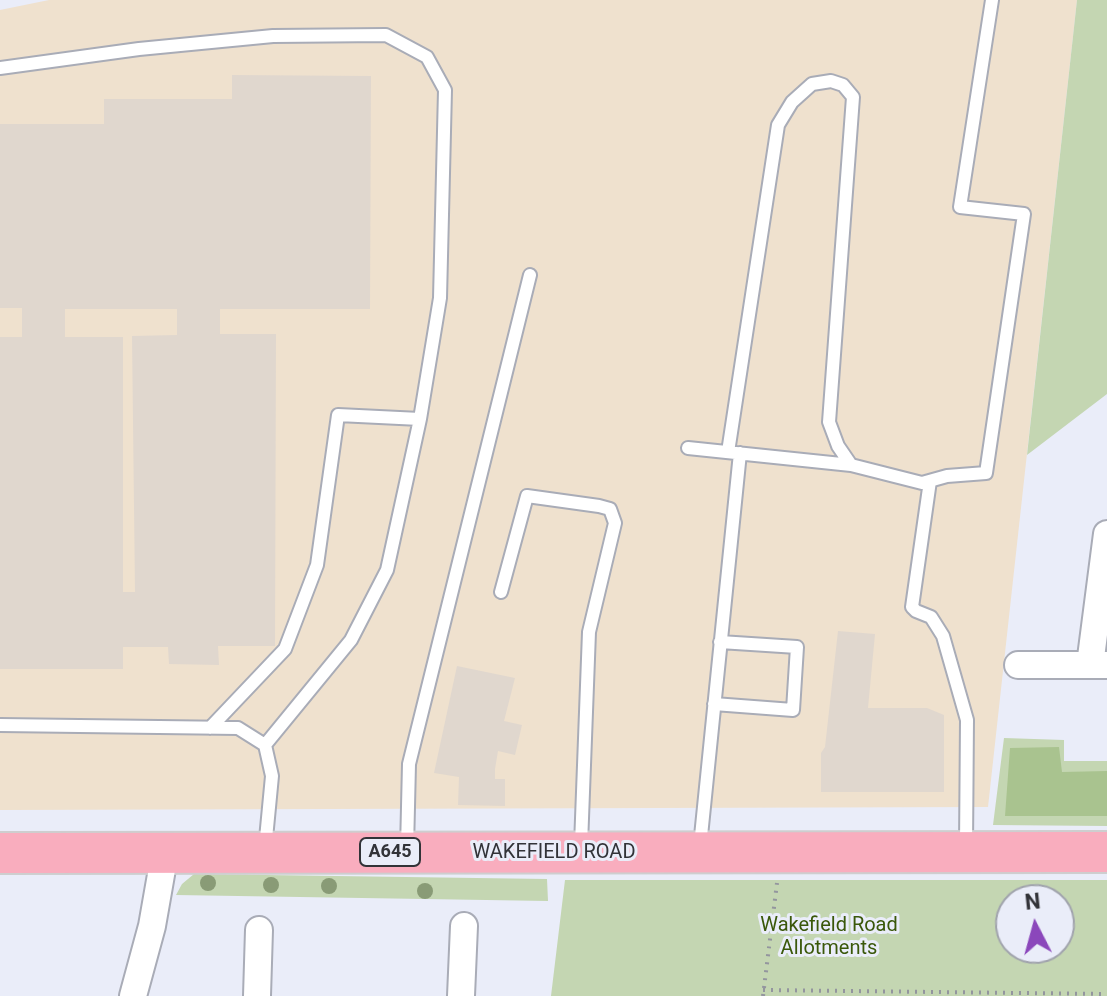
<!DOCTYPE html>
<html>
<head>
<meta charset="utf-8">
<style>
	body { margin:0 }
	#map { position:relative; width:1107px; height:996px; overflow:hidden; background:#eaedf9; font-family:Roboto,sans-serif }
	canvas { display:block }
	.north { position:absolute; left:995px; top:884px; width:80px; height:80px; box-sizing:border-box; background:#eaedf9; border:2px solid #a0a3ac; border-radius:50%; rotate:354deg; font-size:22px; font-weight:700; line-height:32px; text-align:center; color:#323338 }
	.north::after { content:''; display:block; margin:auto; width:28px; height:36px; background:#8b47bb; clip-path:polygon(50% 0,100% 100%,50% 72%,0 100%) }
</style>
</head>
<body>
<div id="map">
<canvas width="1107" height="996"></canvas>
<div class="north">N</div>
</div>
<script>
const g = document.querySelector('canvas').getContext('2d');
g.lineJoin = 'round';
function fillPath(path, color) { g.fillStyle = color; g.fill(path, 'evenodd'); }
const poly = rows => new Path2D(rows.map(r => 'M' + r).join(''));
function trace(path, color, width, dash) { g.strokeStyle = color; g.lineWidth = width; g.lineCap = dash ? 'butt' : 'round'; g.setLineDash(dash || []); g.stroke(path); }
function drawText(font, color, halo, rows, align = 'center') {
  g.font = font + ' Roboto,sans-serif'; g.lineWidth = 6; g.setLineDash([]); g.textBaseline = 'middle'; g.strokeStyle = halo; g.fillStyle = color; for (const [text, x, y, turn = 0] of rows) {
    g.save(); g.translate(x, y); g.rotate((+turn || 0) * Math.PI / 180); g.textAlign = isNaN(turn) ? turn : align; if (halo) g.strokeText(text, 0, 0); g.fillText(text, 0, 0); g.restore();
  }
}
fillPath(poly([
	[49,0,1077,0,988,807,0,810,0,10]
]), '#efe1ce');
fillPath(poly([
	[1077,0,1107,0,1107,394,1027,455],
	[1004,738,1064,740,1064,761,1107,761,1107,826,993,825],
	[194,874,547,879,548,901,176,895,182,884],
	[565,880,1107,880,1107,996,551,996],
	[1011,900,1059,900,1059,948,1011,948]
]), '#c4d6b2');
fillPath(poly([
	[1059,747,1062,772,1107,771,1107,816,1005,816,1010,748]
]), '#a9c38f');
fillPath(poly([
	[232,75,371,76,370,309,220,309,220,334,276,334,275,646,218,646,219,665,169,664,168,647,123,647,123,669,0,669,0,337,22,337,22,308,0,308,0,124,104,124,104,99,232,99],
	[65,309,177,309,177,335,132,336,135,592,123,592,123,337,65,337],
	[838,631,875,634,868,708,927,708,944,715,944,792,821,792,821,753,825,747],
	[457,666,515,678,504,721,522,725,515,755,498,751,495,769,495,779,505,779,505,806,458,805,459,777,434,773]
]), '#e0d7ce');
const service = poly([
	[0,68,139,49,273,36,386,35,427,57,445,90,440,298,420,419,338,415,317,565,285,649,210,728],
	[688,448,851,465],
	[728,452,778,125,792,102,812,84,831,81,843,85,853,97,829,422,838,446,851,465,922,483,947,476,986,473,1024,214,960,207,992,0],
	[930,481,912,607,916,611,931,617,943,636,967,720,966,846],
	[501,592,527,496,599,506,610,509,615,523,589,632,581,845],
	[714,704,793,710,797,647,720,642],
	[0,725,238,728,265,745,272,776,265,849],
	[265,745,351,640,387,570,420,419],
	[700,846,740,453],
	[407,849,409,764,530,275]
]);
const minor = poly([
	[1018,665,1106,665],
	[1090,665,1107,534],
	[133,996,152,926,165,852],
	[257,996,259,930],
	[461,996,464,926]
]);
const primary = poly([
	[0,853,1107,852]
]);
trace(service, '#a9acb7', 16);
trace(minor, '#a9acb7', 30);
trace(primary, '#cececf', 44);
trace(poly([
	[763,990,1107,994],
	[763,996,777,883]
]), '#93959e', 4, [2, 6]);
trace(service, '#fff', 12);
trace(minor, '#fff', 26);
trace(primary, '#f9adbe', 40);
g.fillStyle = '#899b76';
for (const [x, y] of [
	[208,883],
	[271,885],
	[329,886],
	[425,891]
]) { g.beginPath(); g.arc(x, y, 8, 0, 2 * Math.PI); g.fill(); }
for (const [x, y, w] of [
	[390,852,60]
]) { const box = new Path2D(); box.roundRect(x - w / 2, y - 14, w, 28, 6); g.fillStyle = '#eaedf9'; g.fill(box); trace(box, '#323338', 2); }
drawText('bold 18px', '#323338', null, [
	["A645",390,852]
]);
drawText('20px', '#323338', '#eaedf9', [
	["WAKEFIELD ROAD",554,853]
]);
drawText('20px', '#3a580a', '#eaedf9', [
	["Wakefield Road",829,926],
	["Allotments",829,949]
]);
</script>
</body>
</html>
